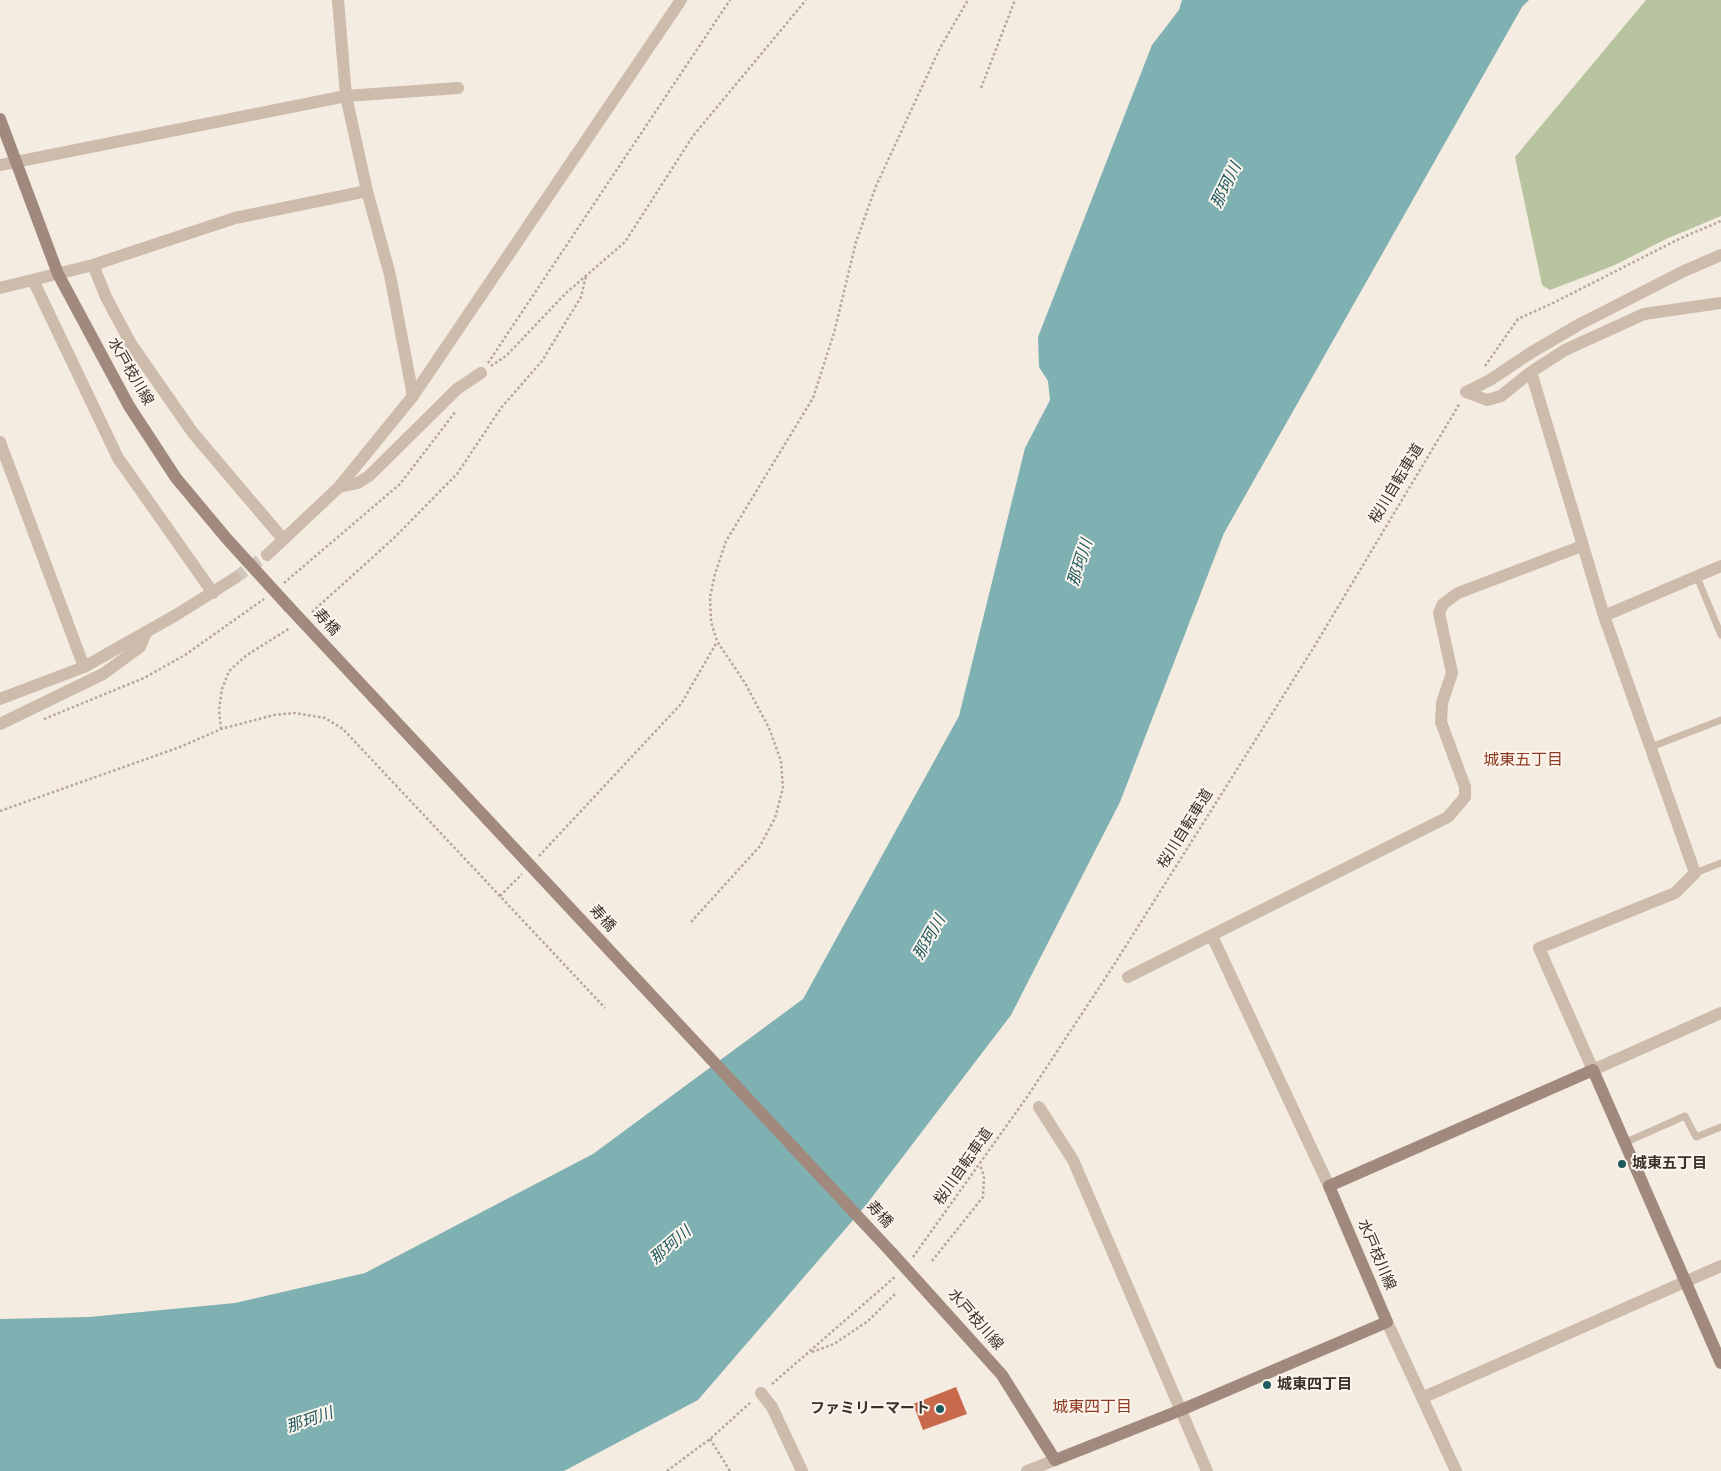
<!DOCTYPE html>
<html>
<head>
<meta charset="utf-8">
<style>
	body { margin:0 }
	canvas { display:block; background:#f4ebe1 }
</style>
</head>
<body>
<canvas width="1721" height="1471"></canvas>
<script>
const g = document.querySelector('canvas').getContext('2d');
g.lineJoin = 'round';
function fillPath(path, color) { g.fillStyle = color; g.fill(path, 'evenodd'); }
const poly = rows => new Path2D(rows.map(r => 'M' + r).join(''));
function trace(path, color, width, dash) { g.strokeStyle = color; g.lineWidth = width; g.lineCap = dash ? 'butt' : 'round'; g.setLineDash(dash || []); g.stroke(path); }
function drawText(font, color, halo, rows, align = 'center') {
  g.font = font + ' "Sofia Sans Condensed","Noto Sans JP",sans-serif'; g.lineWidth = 4; g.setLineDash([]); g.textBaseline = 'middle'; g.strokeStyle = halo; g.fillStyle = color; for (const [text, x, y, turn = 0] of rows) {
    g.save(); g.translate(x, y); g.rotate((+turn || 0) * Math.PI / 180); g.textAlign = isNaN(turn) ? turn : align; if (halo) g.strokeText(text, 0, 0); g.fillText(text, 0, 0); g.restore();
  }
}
fillPath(poly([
	[1646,0,1721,0,1721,216,1666,239,1615,265,1550,290,1542,285,1515,157]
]), '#b8c4a0');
fillPath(poly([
	[1182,0,1529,0,1522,7,1224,533,1120,802,1011,1015,866,1205,698,1400,564,1471,0,1471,0,1319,89,1317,235,1303,365,1273,593,1154,803,999,959,716,1025,448,1050,400,1048,381,1039,367,1038,337,1152,45,1179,10]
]), '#7fb0b2');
fillPath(poly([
	[956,1387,967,1414,923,1430,913,1404]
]), '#c8694b');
trace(poly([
	[235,578,267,555]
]), '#cfc6bd', 12, [12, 6]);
trace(poly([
	[981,88,1015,0],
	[488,363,730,0],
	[491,366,506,356,566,293,625,242,693,136,806,0],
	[1485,366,1518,319,1555,302,1681,238,1721,221],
	[284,583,400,484,456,411],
	[312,612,394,538,457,474,501,408,542,361,581,297,586,276],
	[44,719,144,678,185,655,264,599],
	[221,729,219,710,222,689,229,671,247,655,290,628],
	[0,811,180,747,221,729,274,715,295,713,325,718,343,729,605,1008],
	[539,856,681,704,717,642],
	[500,896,522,874],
	[691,922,760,846,775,818,783,788,781,761,769,728,745,683,717,641,711,622,710,597,715,574,726,541,813,398,834,333,856,242,876,186,940,48,968,0],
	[913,1257,1027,1097,1112,968,1314,647,1460,403],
	[932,1261,983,1197,984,1176,980,1165],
	[812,1352,834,1344,868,1321,895,1294],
	[772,1384,896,1276],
	[710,1439,730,1471],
	[667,1471,710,1439,751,1402]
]), '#b9a596', 2.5, [2.5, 2.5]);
trace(poly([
	[1697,577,1721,635],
	[1651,747,1721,720],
	[1695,873,1721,863],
	[1624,1143,1685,1116,1696,1137,1721,1127]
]), '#cdbbac', 7);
trace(poly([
	[338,0,346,96,367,191,390,275,413,396],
	[0,165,346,96,458,88],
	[93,265,106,297,131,344,193,433,283,539],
	[33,280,118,458,213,593],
	[0,288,93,265,235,218,367,191],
	[1531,372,1565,350,1644,314,1721,303],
	[1466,392,1487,400,1501,396,1531,372,1604,616,1695,873,1675,893,1539,948,1593,1070,1721,1013],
	[1466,392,1490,380,1532,352,1580,324,1684,271,1721,255],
	[0,442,84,667],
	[339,487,358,483,369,476,457,389,481,373],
	[1604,616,1721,566],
	[0,724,103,674,140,647,146,632],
	[1212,936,1329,1186],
	[1128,977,1448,817,1465,797,1465,787,1441,722,1442,703,1452,673,1439,613,1443,604,1458,593,1582,546],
	[1039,1107,1073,1160,1207,1471],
	[1387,1322,1456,1471],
	[761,1393,772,1407,802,1471],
	[1424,1397,1721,1266]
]), '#cdbbac', 12);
trace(poly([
	[267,555,339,487,413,396,681,0],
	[0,699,84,667,176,615,235,578],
	[1027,1471,1055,1460]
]), '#cdbbac', 12);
trace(poly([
	[0,119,58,274,129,406,176,478,227,539,289,607],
	[892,1253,1002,1375,1055,1460,1181,1410,1387,1322,1329,1186,1593,1070,1721,1363]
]), '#a18a7d', 12);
trace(poly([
	[289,607,892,1253]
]), '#a18a7d', 12);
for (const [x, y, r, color] of [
	[1622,1164,5,"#1f5a5e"],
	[1267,1385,5,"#1f5a5e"],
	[940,1409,5,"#1f5a5e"]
]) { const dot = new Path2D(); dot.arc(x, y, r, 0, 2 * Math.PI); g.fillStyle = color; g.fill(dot); trace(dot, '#fbf5ee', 2); }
drawText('15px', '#3b302b', '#fbf5ee', [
	["水戸枝川線",130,372,60],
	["桜川自転車道",1397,484,-59],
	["寿橋",326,623,47],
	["桜川自転車道",1186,829,-58],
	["寿橋",602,919,47],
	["桜川自転車道",964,1167,-55],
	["寿橋",879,1215,47],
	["水戸枝川線",1376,1255,67],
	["水戸枝川線",975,1320,49]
]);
drawText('bold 15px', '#3b302b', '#fbf5ee', [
	["城東五丁目",1632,1164],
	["城東四丁目",1277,1385],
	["ファミリーマート",930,1409,"right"]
], 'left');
drawText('italic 16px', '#1f5a5e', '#fbf5ee', [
	["那珂川",1227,186,-64],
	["那珂川",1081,563,-72],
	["那珂川",930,938,-60],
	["那珂川",671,1246,-41],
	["那珂川",310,1421,-19]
]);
drawText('16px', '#8c3b22', '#fbf5ee', [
	["城東五丁目",1523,761],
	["城東四丁目",1092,1408]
]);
</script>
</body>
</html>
